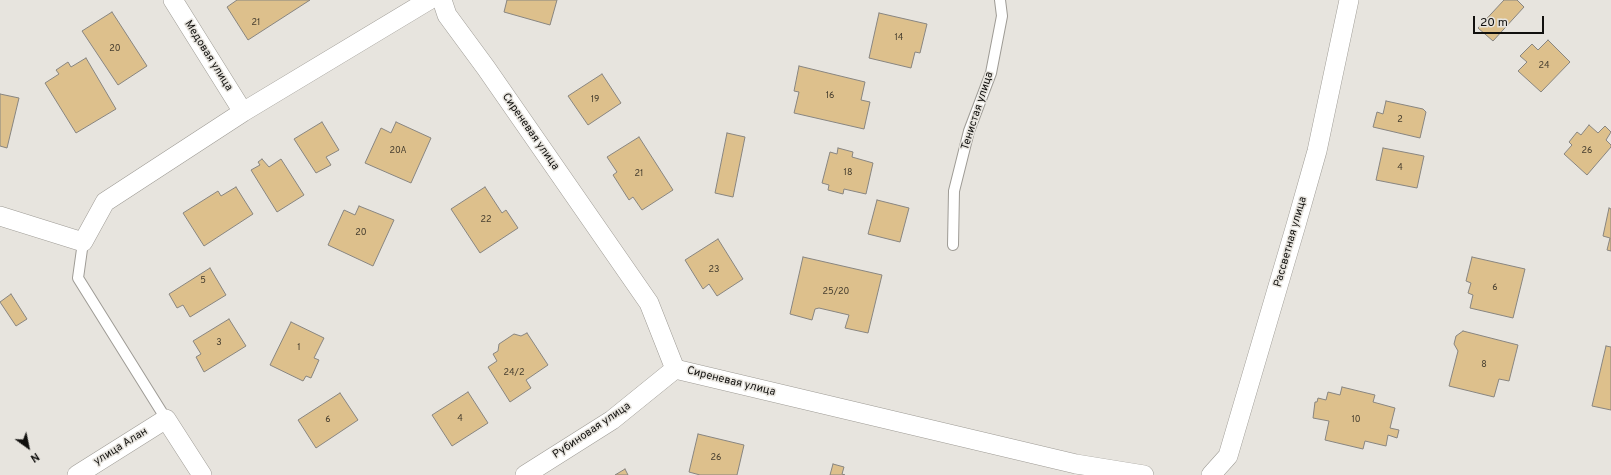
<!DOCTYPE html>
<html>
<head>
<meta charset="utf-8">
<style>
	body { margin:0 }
	#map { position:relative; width:1611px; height:475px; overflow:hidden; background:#e7e4de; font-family:Overpass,sans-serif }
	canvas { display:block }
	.north { position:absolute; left:8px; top:427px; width:40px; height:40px; -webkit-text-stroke:3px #e7e4de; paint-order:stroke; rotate:147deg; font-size:11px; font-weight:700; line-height:16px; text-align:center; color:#11100e }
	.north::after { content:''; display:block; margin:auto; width:14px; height:18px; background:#11100e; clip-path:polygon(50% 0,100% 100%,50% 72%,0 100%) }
	.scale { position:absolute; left:1473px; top:16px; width:71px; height:18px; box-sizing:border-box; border:2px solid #11100e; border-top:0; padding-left:5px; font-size:12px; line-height:14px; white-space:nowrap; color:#11100e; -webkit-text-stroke:3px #e7e4de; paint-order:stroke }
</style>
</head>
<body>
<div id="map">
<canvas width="1611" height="475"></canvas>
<div class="north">N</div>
<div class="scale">20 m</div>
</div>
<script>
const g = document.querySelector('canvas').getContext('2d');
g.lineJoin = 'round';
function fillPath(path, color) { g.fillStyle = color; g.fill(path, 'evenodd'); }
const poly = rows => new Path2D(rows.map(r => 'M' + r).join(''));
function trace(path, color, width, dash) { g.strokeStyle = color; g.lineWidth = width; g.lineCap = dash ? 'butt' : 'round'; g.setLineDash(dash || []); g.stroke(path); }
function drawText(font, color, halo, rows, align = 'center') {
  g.font = font + ' Overpass,sans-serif'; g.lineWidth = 3; g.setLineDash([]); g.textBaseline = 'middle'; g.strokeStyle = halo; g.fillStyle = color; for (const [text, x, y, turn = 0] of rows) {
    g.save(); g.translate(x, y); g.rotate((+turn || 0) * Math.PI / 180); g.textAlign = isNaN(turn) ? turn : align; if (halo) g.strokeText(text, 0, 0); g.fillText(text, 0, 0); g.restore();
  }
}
const building = poly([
	[237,0,310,0,248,40,227,7,237,0],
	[507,0,557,0,550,25,504,12,507,0],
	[1504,0,1517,0,1524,7,1493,41,1478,28,1504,0],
	[112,12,147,66,118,85,82,31,112,12],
	[879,13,927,24,920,53,915,52,911,68,869,58,879,13],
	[1548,40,1570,62,1541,92,1518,71,1527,62,1520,56,1532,44,1538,50,1548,40],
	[86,58,116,109,76,133,45,83,59,74,56,70,68,62,71,67,86,58],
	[799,66,865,82,861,100,870,102,864,129,794,113,799,92,794,91,799,66],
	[602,74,621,103,588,125,568,96,602,74],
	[0,94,19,98,7,148,0,146,0,94],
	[1386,101,1423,109,1426,112,1420,138,1373,127,1377,112,1383,114,1386,101],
	[322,122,339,150,326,157,331,165,316,173,294,139,322,122],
	[396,122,431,138,411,183,365,163,381,128,391,133,396,122],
	[1589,125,1598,133,1605,126,1611,132,1606,140,1611,145,1611,147,1587,175,1564,154,1572,145,1569,142,1577,132,1581,135,1589,125],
	[727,133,745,137,733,197,715,193,727,133],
	[639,137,673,190,642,210,633,197,629,200,613,175,617,172,607,157,639,137],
	[838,148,853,152,852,157,873,163,866,194,844,189,843,194,828,190,829,185,822,183,830,152,837,154,838,148],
	[1383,148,1424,156,1417,188,1376,180,1383,148],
	[262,159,269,167,281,159,304,195,277,212,251,170,260,165,258,162,262,159],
	[236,187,253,214,204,246,183,213,218,191,221,196,236,187],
	[485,187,502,213,506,210,518,228,480,253,451,209,485,187],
	[877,200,909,208,900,242,868,234,877,200],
	[359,206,394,220,373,266,328,245,344,210,355,215,359,206],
	[1609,208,1611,209,1611,251,1607,250,1610,238,1603,236,1609,208],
	[718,239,743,279,717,296,709,284,703,289,685,260,718,239],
	[803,257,882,275,868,333,845,328,849,315,819,308,815,309,812,320,790,314,803,257],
	[1472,257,1525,269,1513,318,1470,308,1473,295,1468,293,1471,283,1466,281,1472,257],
	[210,268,226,295,190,317,183,305,177,308,169,294,210,268],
	[11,294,27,319,16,326,0,302,11,294],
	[229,319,246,346,204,372,196,357,201,354,193,341,229,319],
	[291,322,324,338,314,358,319,360,311,378,306,376,303,381,270,365,291,322],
	[1463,331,1518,345,1509,381,1499,379,1494,397,1449,386,1458,351,1454,344,1456,336,1463,331],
	[527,333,548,365,526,380,531,388,510,402,488,367,497,361,493,354,498,351,499,344,514,334,521,336,527,333],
	[1606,346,1611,347,1611,410,1592,406,1606,346],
	[1342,387,1375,395,1373,402,1395,408,1390,428,1399,430,1397,438,1388,435,1386,446,1365,441,1363,449,1325,440,1329,421,1313,418,1315,402,1317,402,1318,398,1326,400,1328,392,1340,395,1342,387],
	[468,392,488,423,452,446,432,415,468,392],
	[340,393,358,420,316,448,298,420,340,393],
	[698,434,744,445,737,475,700,475,689,472,698,434],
	[833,464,844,467,842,474,845,475,830,475,833,464],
	[625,469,628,475,615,475,625,469]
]);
fillPath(building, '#ddc08c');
trace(building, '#888580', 1);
const lane = poly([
	[83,242,78,278,166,419],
	[953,245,954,191,969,131,991,73,1002,16,1000,0]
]);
const street = poly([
	[173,0,243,112],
	[442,0,447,15,486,68,649,303,675,369],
	[0,216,83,242,105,202,243,112,429,0],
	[675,369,1076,464,1144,475],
	[77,475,166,419,202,475],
	[525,475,612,420,675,369],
	[1211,475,1228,456,1296,225,1317,151,1349,0]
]);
trace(lane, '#9e9b95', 12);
trace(street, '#9e9b95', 20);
trace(lane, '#fff', 10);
trace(street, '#fff', 19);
drawText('9px', '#443c2e', null, [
	["21",256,23],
	["14",899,38],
	["20",115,49],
	["24",1544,66],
	["16",830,96],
	["19",595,100],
	["2",1400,120],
	["20А",398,151],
	["26",1587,151],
	["4",1400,168],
	["18",848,173],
	["21",639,174],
	["22",486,220],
	["20",361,233],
	["23",714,270],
	["5",203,281],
	["6",1495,288],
	["25/20",836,292],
	["3",219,343],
	["1",299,348],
	["8",1484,365],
	["24/2",514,373],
	["4",460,419],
	["6",328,420],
	["10",1356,420],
	["26",716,458]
]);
drawText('11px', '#11100e', '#e7e4de', [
	["Медовая улица",208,56,58],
	["Тенистая улица",978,111,-72],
	["Сиреневая улица",530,132,55],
	["Рассветная улица",1291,242,-74],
	["Сиреневая улица",731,382,14],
	["Рубиновая улица",592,431,-34],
	["улица Алан",121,447,-32]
]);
</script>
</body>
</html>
